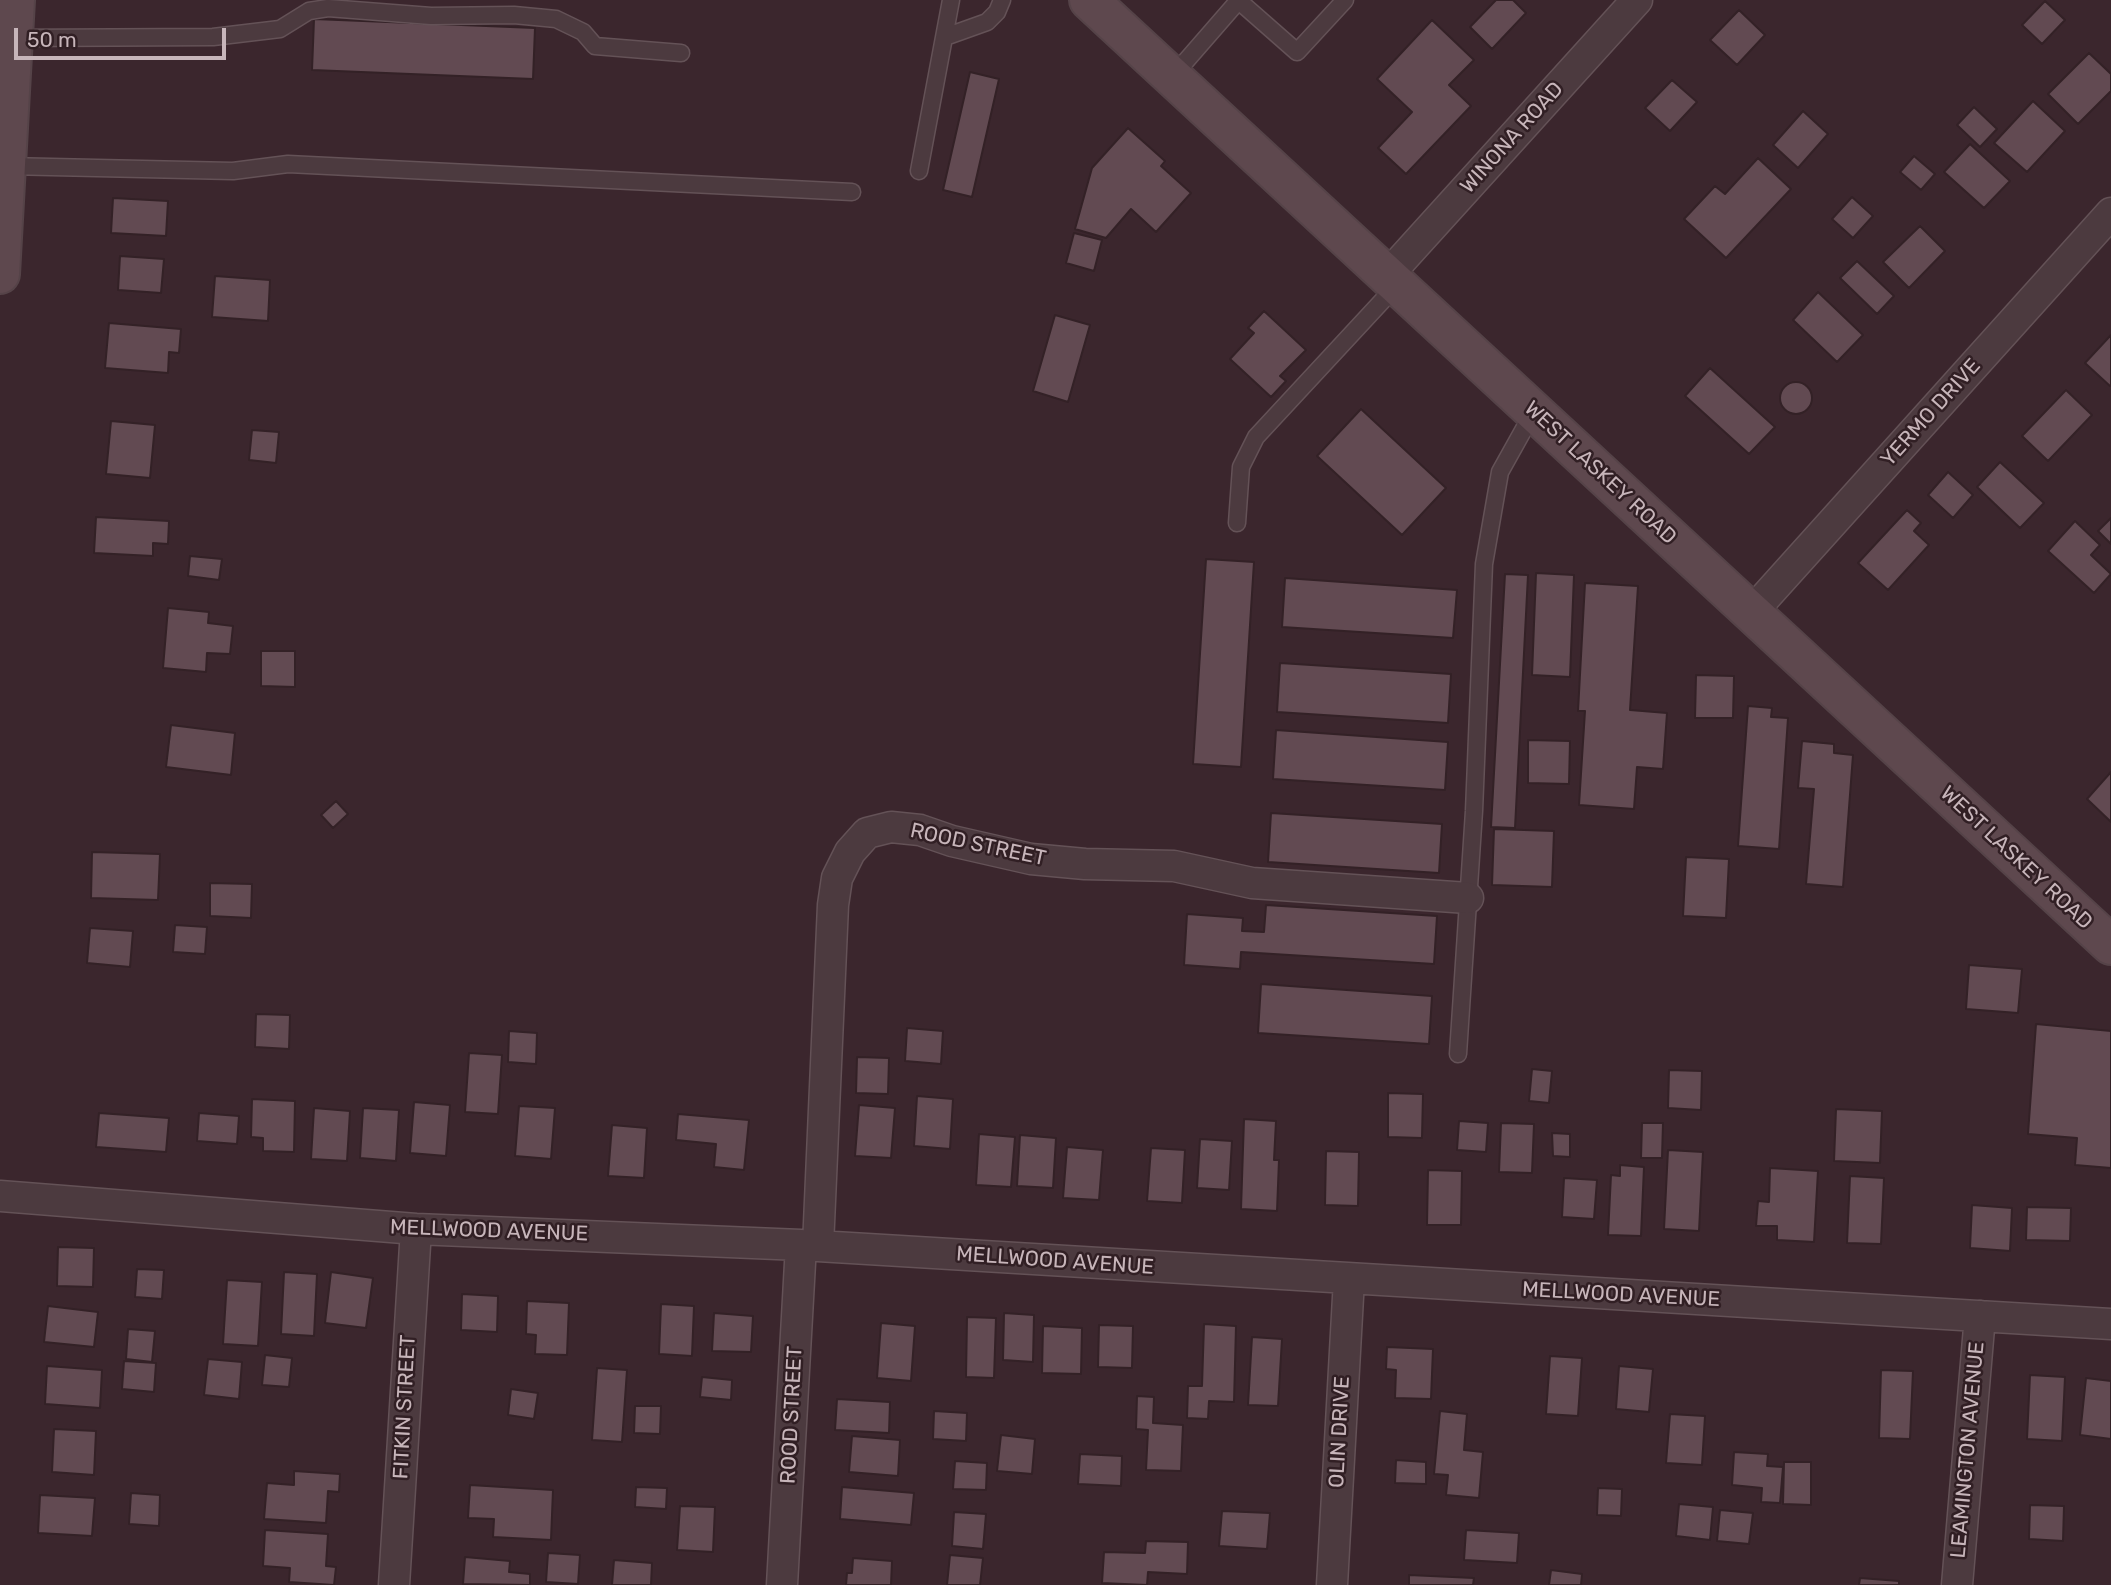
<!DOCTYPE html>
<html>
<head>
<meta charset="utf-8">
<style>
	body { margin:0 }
	#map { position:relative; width:2111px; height:1585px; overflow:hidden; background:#3b262d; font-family:Rubik,sans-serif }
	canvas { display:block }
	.scale { position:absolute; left:14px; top:28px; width:212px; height:32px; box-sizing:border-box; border:4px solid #c7b5ba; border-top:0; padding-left:9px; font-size:21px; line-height:24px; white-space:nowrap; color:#c7b5ba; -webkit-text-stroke:5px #311f24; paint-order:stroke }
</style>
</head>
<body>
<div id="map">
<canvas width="2111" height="1585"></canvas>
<div class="scale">50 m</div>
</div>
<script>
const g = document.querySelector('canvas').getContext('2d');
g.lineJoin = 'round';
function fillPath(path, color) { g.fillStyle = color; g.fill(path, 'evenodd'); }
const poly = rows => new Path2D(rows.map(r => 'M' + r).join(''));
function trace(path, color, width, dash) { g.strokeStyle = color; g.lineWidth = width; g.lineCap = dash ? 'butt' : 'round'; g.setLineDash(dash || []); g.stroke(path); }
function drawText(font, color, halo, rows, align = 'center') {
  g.font = font + ' Rubik,sans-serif'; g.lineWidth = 5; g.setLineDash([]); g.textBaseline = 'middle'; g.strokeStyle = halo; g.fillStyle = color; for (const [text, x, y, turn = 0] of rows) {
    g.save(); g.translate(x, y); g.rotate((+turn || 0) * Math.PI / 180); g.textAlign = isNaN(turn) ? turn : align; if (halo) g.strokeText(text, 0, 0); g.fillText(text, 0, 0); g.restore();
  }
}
const building = poly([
	[1496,0,1513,0,1526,13,1492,49,1470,27,1496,0],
	[2045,1,2065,20,2042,44,2022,25,2045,1],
	[1739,10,1765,35,1737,65,1710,40,1739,10],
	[314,19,535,28,533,79,312,70,314,19],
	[1432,20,1474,60,1449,85,1471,106,1406,174,1378,148,1412,112,1377,79,1432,20],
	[2089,53,2111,74,2111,91,2078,124,2048,94,2089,53],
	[970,72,999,79,972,197,943,190,970,72],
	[1672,80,1697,102,1670,131,1645,108,1672,80],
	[2033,101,2065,131,2027,172,1994,143,2033,101],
	[1974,107,1997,129,1980,147,1957,125,1974,107],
	[1803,111,1828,134,1798,168,1773,145,1803,111],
	[1128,128,1165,161,1161,166,1191,193,1156,232,1131,209,1106,238,1075,229,1092,168,1128,128],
	[1970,144,2010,181,1984,208,1944,172,1970,144],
	[1914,156,1935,174,1921,190,1900,172,1914,156],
	[1758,158,1791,189,1726,258,1684,219,1715,186,1725,194,1758,158],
	[1852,197,1873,216,1853,238,1832,219,1852,197],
	[113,198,168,201,166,236,111,233,113,198],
	[1920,226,1945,251,1909,288,1883,262,1920,226],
	[1074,233,1102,240,1094,271,1066,263,1074,233],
	[120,256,164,259,161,293,118,290,120,256],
	[1857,261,1894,296,1877,314,1840,278,1857,261],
	[215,276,270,280,268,321,212,317,215,276],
	[1818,292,1863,335,1837,362,1793,320,1818,292],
	[1264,311,1306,350,1280,376,1286,381,1271,397,1230,359,1254,333,1248,328,1264,311],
	[1055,315,1090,325,1068,402,1033,391,1055,315],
	[109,323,181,329,179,353,169,352,168,373,105,368,109,323],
	[2111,335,2111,385,2110,386,2085,363,2111,335],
	[1710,368,1775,427,1749,454,1685,396,1710,368],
	'1780 398a16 16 0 1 1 32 0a16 16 0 1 1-32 0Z',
	[2066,390,2092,415,2048,461,2022,436,2066,390],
	[1361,409,1446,488,1402,535,1317,456,1361,409],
	[111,421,155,425,150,478,106,474,111,421],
	[252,430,279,432,276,463,249,460,252,430],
	[2000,462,2044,503,2020,528,1977,487,2000,462],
	[1948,472,1973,495,1953,518,1928,495,1948,472],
	[1907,510,1921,523,1914,531,1929,545,1888,590,1858,563,1907,510],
	[96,517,169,521,168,544,153,543,153,556,94,553,96,517],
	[2111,518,2111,544,2098,531,2111,518],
	[2075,521,2100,545,2091,555,2111,574,2094,593,2048,551,2075,521],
	[190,556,222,559,219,580,188,576,190,556],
	[1206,559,1254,562,1241,767,1193,764,1206,559],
	[1536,573,1574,575,1570,677,1532,675,1536,573],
	[1505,574,1528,575,1515,828,1491,827,1505,574],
	[1285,578,1457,590,1453,638,1282,627,1285,578],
	[1585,583,1638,586,1630,710,1667,713,1663,769,1637,767,1634,809,1579,805,1585,711,1578,711,1585,583],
	[168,608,209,612,208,623,233,626,230,654,207,653,206,672,163,668,168,608],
	[261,651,295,651,295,687,261,686,261,651],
	[1280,663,1451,674,1448,723,1277,712,1280,663],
	[1696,675,1734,676,1733,718,1695,718,1696,675],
	[1748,706,1772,708,1771,717,1788,718,1779,849,1738,846,1748,706],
	[171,725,235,733,231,775,166,767,171,725],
	[1276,730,1448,742,1445,790,1273,779,1276,730],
	[1528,740,1570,741,1569,784,1528,783,1528,740],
	[1802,741,1834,744,1834,753,1853,755,1843,887,1806,884,1814,789,1798,788,1802,741],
	[2111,772,2111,822,2087,799,2111,772],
	[336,801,348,814,333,828,321,815,336,801],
	[1271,813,1442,824,1439,873,1268,862,1271,813],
	[1494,829,1554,831,1552,887,1492,885,1494,829],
	[92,852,160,854,158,900,91,898,92,852],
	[1686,857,1729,859,1726,918,1683,916,1686,857],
	[210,883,252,884,251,918,210,916,210,883],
	[1266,905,1437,916,1434,964,1241,952,1240,969,1184,965,1187,914,1243,918,1242,931,1264,932,1266,905],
	[175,925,207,927,205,954,173,952,175,925],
	[90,928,133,931,130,967,87,963,90,928],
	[1969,965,2022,969,2018,1013,1966,1009,1969,965],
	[1261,984,1432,996,1429,1044,1258,1033,1261,984],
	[256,1014,290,1015,289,1049,255,1047,256,1014],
	[2036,1024,2111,1031,2111,1168,2075,1165,2077,1138,2028,1134,2036,1024],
	[907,1028,943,1031,941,1064,905,1061,907,1028],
	[509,1031,537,1033,536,1064,508,1062,509,1031],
	[469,1053,502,1055,498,1114,465,1112,469,1053],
	[857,1057,889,1058,888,1094,856,1093,857,1057],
	[1532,1069,1552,1071,1549,1103,1529,1101,1532,1069],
	[1669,1070,1702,1071,1701,1110,1668,1108,1669,1070],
	[1388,1093,1423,1094,1422,1138,1388,1137,1388,1093],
	[917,1096,953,1099,950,1149,914,1146,917,1096],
	[252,1099,295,1101,294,1152,263,1151,263,1138,251,1137,252,1099],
	[414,1102,450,1105,446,1156,410,1153,414,1102],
	[859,1105,895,1108,891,1158,855,1156,859,1105],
	[519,1106,555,1108,551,1159,515,1156,519,1106],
	[314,1108,350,1111,347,1161,311,1159,314,1108],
	[363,1108,399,1110,396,1161,360,1158,363,1108],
	[1836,1109,1882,1111,1880,1163,1834,1161,1836,1109],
	[99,1113,169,1118,166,1152,96,1147,99,1113],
	[199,1113,239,1116,237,1144,197,1141,199,1113],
	[678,1114,749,1120,744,1170,714,1167,716,1144,676,1140,678,1114],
	[1244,1119,1276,1121,1274,1160,1279,1160,1277,1211,1241,1209,1244,1119],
	[1459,1121,1488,1123,1486,1152,1457,1150,1459,1121],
	[1501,1123,1534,1124,1532,1173,1499,1172,1501,1123],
	[1642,1123,1663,1123,1662,1158,1641,1158,1642,1123],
	[612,1125,647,1128,644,1178,608,1176,612,1125],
	[1552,1133,1570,1134,1570,1157,1553,1156,1552,1133],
	[979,1134,1015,1137,1011,1187,976,1185,979,1134],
	[1020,1135,1056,1138,1053,1188,1017,1186,1020,1135],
	[1200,1139,1232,1141,1229,1190,1197,1188,1200,1139],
	[1067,1147,1103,1150,1099,1200,1063,1198,1067,1147],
	[1151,1148,1185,1150,1182,1203,1147,1201,1151,1148],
	[1668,1150,1703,1152,1699,1231,1664,1229,1668,1150],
	[1326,1151,1359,1152,1358,1206,1325,1205,1326,1151],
	[1620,1165,1644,1167,1641,1236,1608,1235,1611,1175,1620,1176,1620,1165],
	[1770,1168,1818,1171,1814,1242,1777,1240,1777,1226,1756,1226,1758,1201,1769,1202,1770,1168],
	[1428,1170,1462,1171,1461,1225,1427,1225,1428,1170],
	[1850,1176,1884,1178,1881,1244,1847,1243,1850,1176],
	[1564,1178,1597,1180,1594,1219,1562,1217,1564,1178],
	[1972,1205,2012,1208,2010,1251,1970,1248,1972,1205],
	[2027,1207,2071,1208,2070,1241,2026,1240,2027,1207],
	[58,1247,94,1248,93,1287,57,1286,58,1247],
	[137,1269,164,1270,162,1299,135,1297,137,1269],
	[284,1272,317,1274,314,1336,281,1334,284,1272],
	[331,1272,373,1278,366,1328,325,1323,331,1272],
	[227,1280,262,1282,258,1346,223,1344,227,1280],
	[462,1294,498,1296,497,1332,461,1330,462,1294],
	[527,1301,569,1303,567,1355,535,1354,536,1335,526,1334,527,1301],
	[661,1304,694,1306,692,1356,659,1354,661,1304],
	[48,1306,98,1312,94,1347,44,1342,48,1306],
	[714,1313,753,1316,751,1352,712,1351,714,1313],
	[1004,1313,1034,1315,1033,1362,1003,1360,1004,1313],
	[967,1317,996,1318,994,1378,966,1377,967,1317],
	[881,1323,915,1326,911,1381,877,1378,881,1323],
	[1204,1324,1236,1326,1234,1402,1209,1401,1208,1419,1187,1418,1188,1386,1202,1386,1204,1324],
	[1099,1325,1133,1326,1132,1368,1098,1367,1099,1325],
	[1043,1326,1082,1328,1081,1374,1042,1373,1043,1326],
	[128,1329,155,1331,152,1362,126,1359,128,1329],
	[1252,1337,1282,1339,1278,1406,1248,1405,1252,1337],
	[1387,1347,1433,1349,1431,1399,1395,1398,1396,1370,1386,1369,1387,1347],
	[265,1355,292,1358,289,1387,262,1385,265,1355],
	[1550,1356,1582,1358,1578,1416,1546,1414,1550,1356],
	[208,1359,242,1362,239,1399,204,1395,208,1359],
	[124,1361,156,1363,154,1392,122,1389,124,1361],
	[47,1366,102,1370,100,1408,45,1404,47,1366],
	[1619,1366,1653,1369,1649,1412,1616,1409,1619,1366],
	[597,1368,627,1370,622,1442,592,1440,597,1368],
	[1881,1370,1913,1371,1910,1439,1879,1438,1881,1370],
	[2030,1375,2065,1377,2062,1441,2027,1439,2030,1375],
	[702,1377,732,1380,731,1400,700,1397,702,1377],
	[2086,1378,2111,1381,2111,1439,2080,1435,2086,1378],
	[511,1389,538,1393,534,1419,508,1415,511,1389],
	[1137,1396,1154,1397,1153,1423,1183,1425,1181,1471,1146,1470,1148,1430,1136,1429,1137,1396],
	[837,1399,890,1402,889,1433,835,1430,837,1399],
	[635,1406,661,1406,660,1434,634,1433,635,1406],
	[934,1411,967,1413,966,1441,933,1439,934,1411],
	[1440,1411,1467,1414,1464,1450,1483,1452,1479,1498,1446,1495,1448,1475,1434,1474,1440,1411],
	[1670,1414,1705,1416,1702,1465,1666,1463,1670,1414],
	[54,1429,96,1431,94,1475,52,1472,54,1429],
	[1001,1435,1035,1439,1032,1474,997,1471,1001,1435],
	[852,1436,900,1440,898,1476,849,1472,852,1436],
	[1734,1452,1768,1454,1767,1466,1783,1467,1780,1503,1761,1502,1762,1488,1732,1485,1734,1452],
	[1080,1454,1122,1456,1121,1486,1078,1484,1080,1454],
	[1396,1460,1426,1462,1426,1484,1395,1483,1396,1460],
	[955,1461,987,1463,986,1490,953,1489,955,1461],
	[1784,1462,1811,1462,1811,1505,1783,1504,1784,1462],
	[294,1471,340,1474,339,1492,328,1491,326,1523,264,1519,267,1483,294,1485,294,1471],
	[470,1485,553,1490,551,1540,493,1537,494,1519,468,1518,470,1485],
	[636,1487,667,1488,666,1509,635,1507,636,1487],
	[842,1487,914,1493,911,1525,840,1519,842,1487],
	[1598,1488,1622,1489,1621,1516,1597,1515,1598,1488],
	[131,1493,160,1495,159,1526,129,1524,131,1493],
	[40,1495,95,1498,92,1536,38,1533,40,1495],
	[1679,1504,1713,1507,1710,1540,1676,1536,1679,1504],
	[2030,1505,2064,1506,2063,1541,2029,1539,2030,1505],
	[680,1506,715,1507,713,1552,677,1550,680,1506],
	[1720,1510,1753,1513,1749,1544,1717,1541,1720,1510],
	[1222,1511,1270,1513,1267,1549,1219,1546,1222,1511],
	[954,1512,986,1514,983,1549,952,1546,954,1512],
	[265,1530,328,1534,326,1566,336,1567,334,1585,289,1582,290,1568,263,1566,265,1530],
	[1466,1530,1519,1533,1517,1563,1464,1560,1466,1530],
	[1146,1541,1188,1542,1187,1574,1148,1572,1147,1585,1102,1583,1104,1552,1145,1553,1146,1541],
	[548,1553,580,1555,578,1584,546,1582,548,1553],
	[950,1555,983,1558,980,1585,947,1585,950,1555],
	[465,1557,510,1561,509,1572,530,1574,530,1585,463,1584,465,1557],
	[853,1558,892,1561,891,1585,846,1585,847,1573,852,1573,853,1558],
	[614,1560,652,1563,651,1585,612,1585,614,1560],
	[1551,1570,1582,1574,1581,1585,1549,1585,1551,1570],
	[1409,1575,1474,1578,1473,1585,1409,1585,1409,1575],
	[1860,1578,1899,1581,1899,1585,1859,1585,1860,1578]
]);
fillPath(building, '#624a52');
trace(building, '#332126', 2);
const lane = poly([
	[1239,1,1297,52,1345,0],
	[945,37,987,22,997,12,1002,0],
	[13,38,213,37,280,29,309,11,328,8,431,16,514,15,556,19,583,32,595,46,681,53],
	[1172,77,1239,0],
	[6,166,233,171,288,164,852,192],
	[919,171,951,0],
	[1237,523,1241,467,1256,437,1397,285],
	[1458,1054,1474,811,1484,564,1500,472,1534,411]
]);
const street = poly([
	[1387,276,1637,0],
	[1751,613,2111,213],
	[0,1196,416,1229,801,1245,2111,1324],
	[818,1246,833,905,837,878,850,852,867,833,891,827,920,830,952,841,1031,859,1085,864,1174,866,1252,883,1468,898],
	[394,1585,416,1229],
	[782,1585,801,1245],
	[1332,1585,1349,1279],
	[1957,1585,1980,1316]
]);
const secondary = poly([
	[1089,0,2111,945],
	[0,274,15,0]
]);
trace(lane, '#645257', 19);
trace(street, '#645257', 33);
trace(secondary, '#554348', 42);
trace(lane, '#4c3a3f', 16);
trace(street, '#4c3a3f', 30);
trace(secondary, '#5e484e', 38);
drawText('21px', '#c7b5ba', '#311f24', [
	["WINONA ROAD",1512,138,-48],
	["YERMO DRIVE",1931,413,-48],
	["WEST LASKEY ROAD",1600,473,43],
	["ROOD STREET",978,845,12],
	["WEST LASKEY ROAD",2016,858,43],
	["MELLWOOD AVENUE",489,1231,2],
	["MELLWOOD AVENUE",1055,1261,4],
	["MELLWOOD AVENUE",1621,1295,3],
	["FITKIN STREET",405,1407,-87],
	["ROOD STREET",792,1415,-87],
	["OLIN DRIVE",1340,1432,-87],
	["LEAMINGTON AVENUE",1968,1450,-85]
]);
</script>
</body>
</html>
